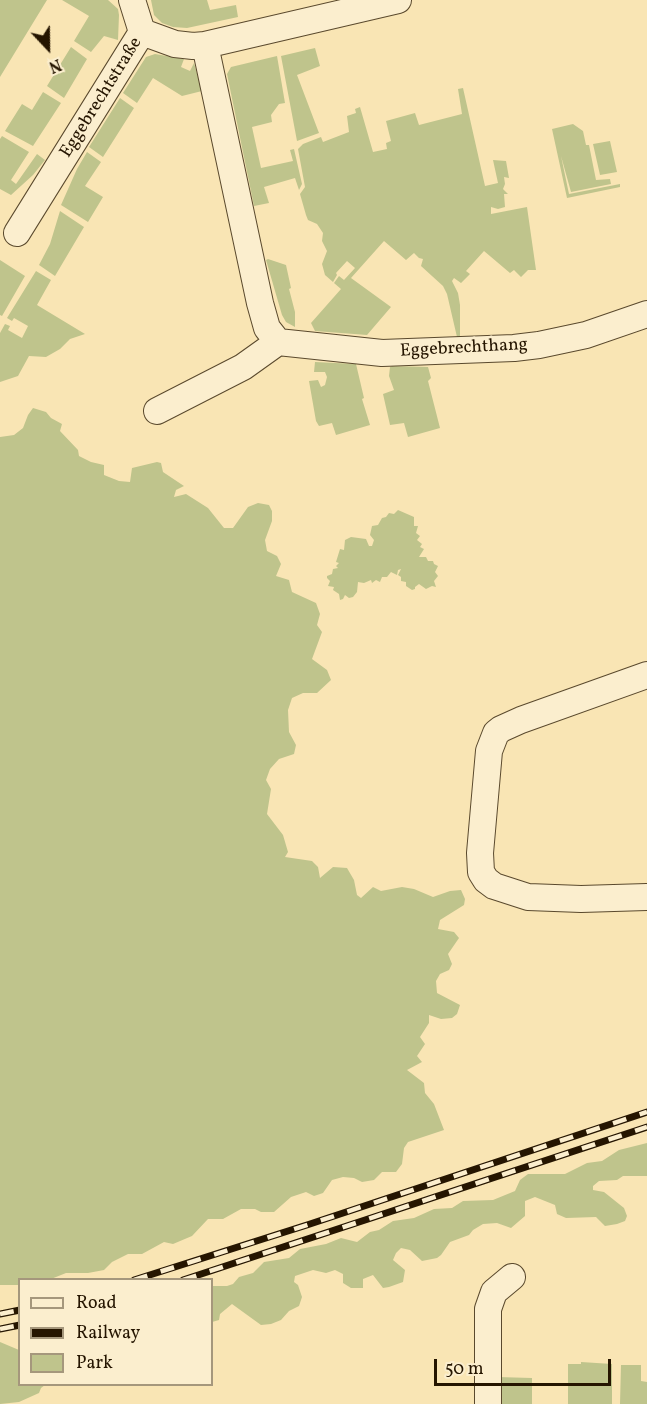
<!DOCTYPE html>
<html>
<head>
<meta charset="utf-8">
<style>
	body { margin:0 }
	#map { position:relative; width:647px; height:1404px; overflow:hidden; background:#f9e5b4; font-family:Vollkorn,serif }
	canvas { display:block }
	.legend { position:absolute; left:18px; top:1278px; width:195px; height:108px; box-sizing:border-box; background:#fbeece; border:2px solid #a5977c; margin:0; padding:8px 10px; list-style:none; font-size:18px; color:#251500 }
	.legend li { display:flex; align-items:center; gap:12px; height:30px }
	.legend b { width:30px; border:2px solid #a5977c }
	.north { position:absolute; left:18px; top:18px; width:60px; height:60px; -webkit-text-stroke:4px #fbeece; paint-order:stroke; rotate:158deg; font-size:16px; font-weight:700; line-height:24px; text-align:center; color:#251500 }
	.north::after { content:''; display:block; margin:auto; width:21px; height:27px; background:#251500; clip-path:polygon(50% 0,100% 100%,50% 72%,0 100%) }
	.scale { position:absolute; left:434px; top:1359px; width:177px; height:27px; box-sizing:border-box; border:3px solid #251500; border-top:0; padding-left:8px; font-size:18px; line-height:21px; white-space:nowrap; color:#251500; -webkit-text-stroke:4px #fbeece; paint-order:stroke }
</style>
</head>
<body>
<div id="map">
<canvas width="647" height="1404"></canvas>
<ul class="legend">
<li><b style="height:8px;background:#fbeece"></b>Road</li>
<li><b style="height:8px;background:#251500"></b>Railway</li>
<li><b style="height:16px;background:#bfc48c"></b>Park</li>
</ul>
<div class="north">N</div>
<div class="scale">50 m</div>
</div>
<script>
const g = document.querySelector('canvas').getContext('2d');
g.lineJoin = 'round';
function fillPath(path, color) { g.fillStyle = color; g.fill(path, 'evenodd'); }
const poly = rows => new Path2D(rows.map(r => 'M' + r).join(''));
function trace(path, color, width, dash) { g.strokeStyle = color; g.lineWidth = width; g.lineCap = dash ? 'butt' : 'round'; g.setLineDash(dash || []); g.stroke(path); }
function drawText(font, color, halo, rows, align = 'center') {
  g.font = font + ' Vollkorn,serif'; g.lineWidth = 5; g.setLineDash([]); g.textBaseline = 'middle'; g.strokeStyle = halo; g.fillStyle = color; for (const [text, x, y, turn = 0] of rows) {
    g.save(); g.translate(x, y); g.rotate((+turn || 0) * Math.PI / 180); g.textAlign = isNaN(turn) ? turn : align; if (halo) g.strokeText(text, 0, 0); g.fillText(text, 0, 0); g.restore();
  }
}
fillPath(poly([
	[0,0,47,0,0,77],
	[62,0,108,0,118,9,119,15,118,40,104,36,91,52,74,41,89,16],
	[151,0,207,0,210,10,236,5,238,17,187,28,173,27,162,23,154,15],
	[71,47,87,59,64,98,47,86],
	[315,48,320,66,297,75,319,133,297,141,281,56],
	[155,54,184,59,181,67,190,71,194,63,202,91,182,96,153,78,137,103,123,93,146,57],
	[277,56,285,103,279,104,271,115,272,122,252,127,261,168,293,161,290,150,294,149,302,184,299,190,295,178,264,187,269,203,254,206,227,74,231,67],
	[463,88,485,186,498,183,493,160,506,161,509,178,504,177,505,184,503,189,508,194,504,194,505,207,498,209,491,207,491,214,527,207,536,270,528,270,521,277,514,270,510,273,484,251,466,271,470,274,461,283,454,278,452,281,458,293,460,305,460,337,457,337,447,294,443,286,421,266,423,259,419,258,414,253,406,260,384,241,351,278,391,307,367,335,315,331,311,323,341,289,334,283,339,276,344,280,355,268,347,261,336,273,337,275,333,282,325,275,322,264,327,251,322,241,323,233,317,224,308,220,306,215,300,194,305,187,298,149,303,144,321,137,323,142,349,132,347,116,356,113,355,109,360,107,373,152,387,149,386,143,391,141,386,121,415,113,419,125,462,114,458,89],
	[43,92,61,103,33,146,5,131,22,104,32,110],
	[120,98,134,108,103,157,89,147],
	[573,124,583,131,586,145,589,145,596,180,610,179,611,184,571,192,561,156,569,194,620,184,620,187,567,198,552,129],
	[2,136,29,152,11,180,16,184,37,154,45,160,33,175,11,195,0,189,0,139],
	[610,141,617,172,600,175,593,144],
	[87,152,101,162,85,186,103,197,88,222,61,205,77,169],
	[60,211,84,227,55,276,39,265,50,244],
	[268,259,286,265,291,288,289,289,295,312,295,327,286,322,282,315,266,260],
	[0,260,25,276,2,316,0,315],
	[36,271,51,280,37,305,85,334,70,339,60,349,46,357,29,356,18,376,0,382,0,333,5,324,10,326,8,330,22,338,28,326,14,318,12,321,7,318],
	[315,362,356,364,364,398,362,399,370,425,336,435,332,423,319,426,316,421,309,381,318,380,321,387,325,385,327,377,325,372,314,372],
	[392,366,428,367,431,378,428,381,440,428,408,437,404,423,390,425,383,394,394,390,389,376,390,367],
	[33,408,46,412,51,418,62,424,60,431,78,450,79,456,91,462,104,465,104,475,119,481,130,482,132,468,157,462,161,463,163,472,184,486,176,490,174,497,186,494,208,508,224,528,233,528,248,507,258,503,269,505,272,511,272,521,265,540,267,551,277,556,281,564,276,576,289,580,292,592,316,603,320,614,317,625,322,632,312,659,327,670,331,680,317,693,303,693,292,698,288,710,289,732,296,745,294,754,279,759,270,769,266,780,271,789,267,814,283,835,288,852,285,857,312,861,318,867,320,878,333,867,347,868,354,880,357,895,361,898,373,887,381,891,402,887,414,889,433,897,450,891,461,890,465,899,464,905,440,920,438,929,454,932,459,938,448,954,452,964,449,970,440,974,436,981,437,993,460,1005,457,1014,452,1018,441,1019,429,1015,429,1023,420,1037,425,1044,417,1056,422,1062,407,1070,424,1083,425,1093,434,1104,444,1130,408,1142,404,1148,402,1164,396,1172,382,1172,374,1180,362,1182,354,1178,343,1177,332,1180,323,1193,314,1196,306,1192,291,1197,274,1212,261,1212,255,1209,241,1209,223,1219,208,1219,192,1236,173,1244,164,1242,142,1254,128,1254,112,1262,104,1270,88,1273,66,1273,51,1279,20,1280,19,1285,0,1285,0,437,14,435,23,428,28,415],
	[398,510,414,517,414,526,418,526,416,533,420,536,417,540,422,544,420,547,424,549,419,557,426,557,428,561,433,561,434,564,438,566,435,572,438,576,434,581,436,587,432,586,426,589,419,584,415,587,415,589,412,590,406,586,406,582,401,581,401,577,398,575,401,569,398,570,397,575,391,572,387,577,382,577,380,582,376,580,372,583,371,580,364,583,358,582,357,592,353,597,349,598,345,595,343,599,340,600,339,594,333,590,334,587,328,586,330,581,327,578,327,576,332,574,333,569,338,568,336,566,339,563,336,562,340,549,344,550,345,540,351,537,366,539,369,546,372,546,374,540,370,535,372,526,378,525,382,518,386,517,389,513,394,514],
	[647,1143,647,1176,623,1176,617,1180,599,1181,593,1186,593,1190,604,1192,624,1208,627,1216,625,1221,617,1224,605,1226,596,1217,566,1218,557,1214,555,1205,535,1197,525,1201,525,1216,511,1228,497,1223,483,1224,473,1230,469,1235,450,1242,441,1255,437,1258,422,1261,410,1250,401,1248,396,1253,393,1260,405,1270,403,1282,389,1287,383,1288,373,1275,363,1279,363,1288,351,1288,343,1283,343,1274,335,1270,326,1273,313,1270,295,1276,294,1282,298,1285,302,1297,299,1306,289,1311,281,1320,271,1324,261,1325,232,1304,220,1314,219,1320,212,1322,212,1286,227,1286,233,1284,239,1277,253,1273,264,1262,289,1258,300,1249,326,1244,341,1238,357,1242,370,1232,379,1230,393,1221,414,1218,434,1209,452,1208,463,1201,493,1200,515,1191,520,1180,528,1174,565,1174,587,1163,602,1161,619,1150],
	[0,1342,19,1350,20,1384,45,1385,41,1388,39,1393,19,1402,0,1404],
	[581,1362,612,1364,612,1404,568,1404,568,1364,581,1364],
	[621,1365,641,1365,641,1381,647,1382,647,1404,620,1404],
	[497,1377,532,1378,532,1404,497,1404]
]), '#bfc48c');
const minor = poly([
	[132,0,142,32],
	[205,45,260,303,267,328,278,342,382,353,514,348,539,345,586,335,647,314],
	[17,233,142,32,175,44,193,46,205,45,398,0],
	[157,411,243,367,278,342],
	[647,675,521,720,501,729,496,733,489,751,480,853,481,872,486,880,494,886,528,897,581,899,647,897],
	[488,1404,488,1309,494,1292,512,1277]
]);
trace(minor, '#5a492d', 28);
trace(minor, '#fbeece', 26);
const rail = poly([
	[134,1280,310,1224,647,1112],
	[183,1280,647,1127],
	[0,1314,20,1310],
	[0,1329,20,1325]
]);
trace(rail, '#251500', 7);
trace(rail, '#fbeece', 4.5, [14]);
drawText('18px', '#251500', '#fbeece', [
	["Eggebrechtstraße",102,98,-58],
	["Eggebrechthang",464,349,-3]
]);
</script>
</body>
</html>
